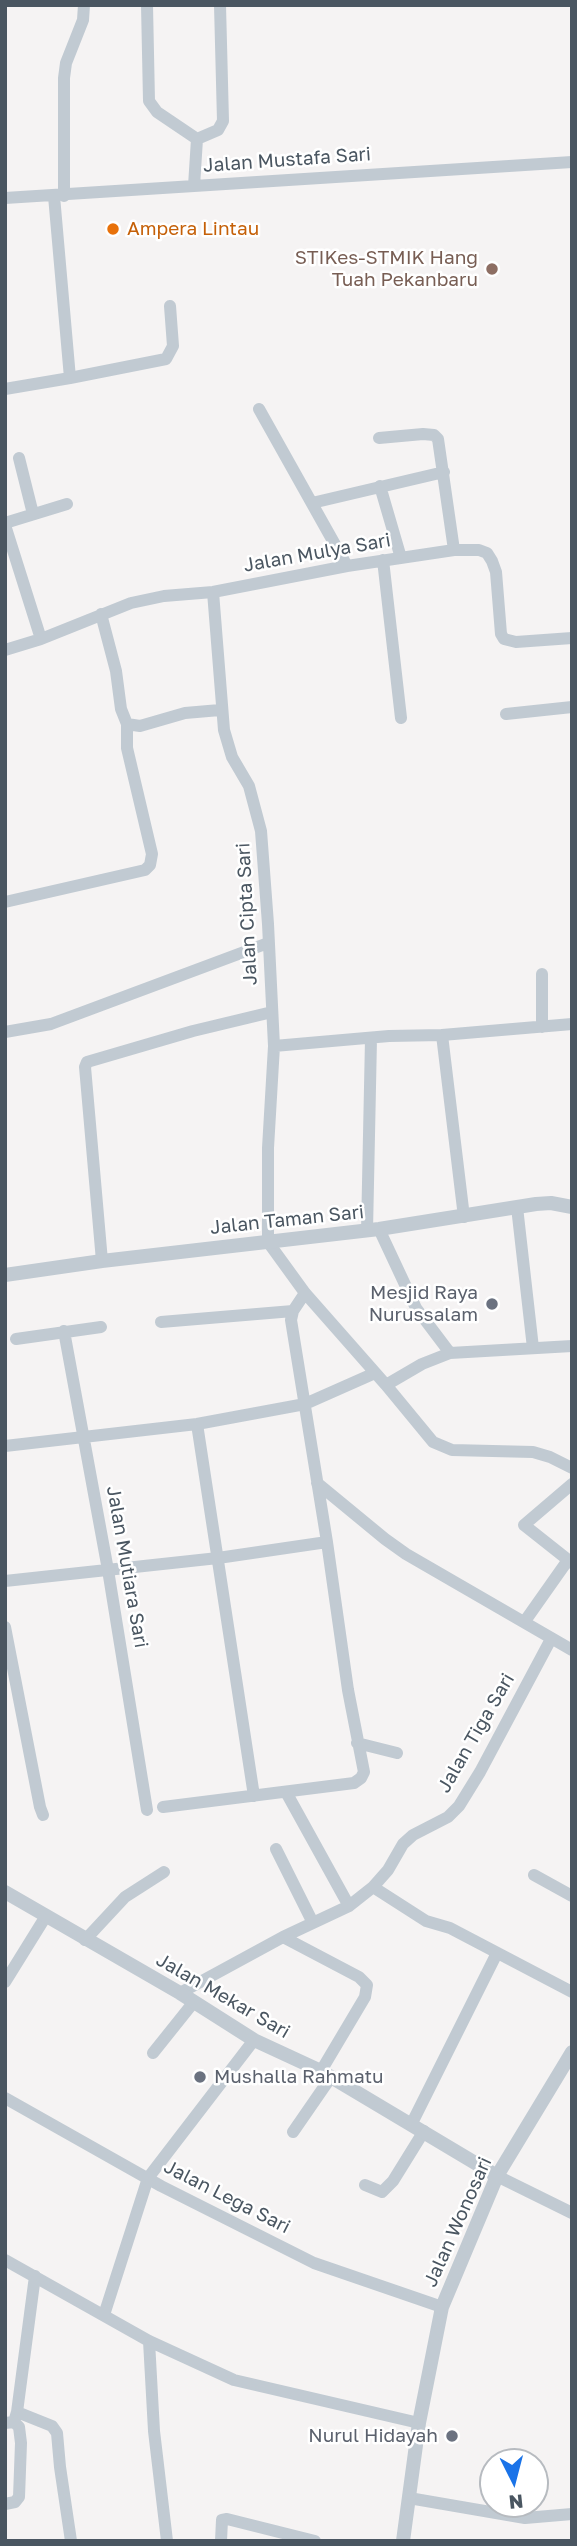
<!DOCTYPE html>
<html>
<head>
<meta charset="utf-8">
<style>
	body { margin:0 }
	#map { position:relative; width:577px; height:2546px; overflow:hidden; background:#f5f3f3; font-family:"Golos Text",sans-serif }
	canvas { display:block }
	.frame { position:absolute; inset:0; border:7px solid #4a5661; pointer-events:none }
	.north { position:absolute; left:479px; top:2448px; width:70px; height:70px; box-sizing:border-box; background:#fff; border:2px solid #b7bbc0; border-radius:50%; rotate:174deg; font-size:19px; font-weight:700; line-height:28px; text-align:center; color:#4a5661 }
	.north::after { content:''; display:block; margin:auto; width:24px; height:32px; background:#1a73e8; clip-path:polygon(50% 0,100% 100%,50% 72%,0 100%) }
</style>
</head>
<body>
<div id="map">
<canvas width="577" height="2546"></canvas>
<div class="frame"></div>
<div class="north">N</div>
</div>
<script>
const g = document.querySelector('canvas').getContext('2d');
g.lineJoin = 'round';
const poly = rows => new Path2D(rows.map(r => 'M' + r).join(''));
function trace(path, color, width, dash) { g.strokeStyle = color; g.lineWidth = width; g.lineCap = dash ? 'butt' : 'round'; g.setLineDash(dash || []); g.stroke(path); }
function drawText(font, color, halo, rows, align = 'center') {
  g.font = font + ' "Golos Text",sans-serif'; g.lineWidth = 5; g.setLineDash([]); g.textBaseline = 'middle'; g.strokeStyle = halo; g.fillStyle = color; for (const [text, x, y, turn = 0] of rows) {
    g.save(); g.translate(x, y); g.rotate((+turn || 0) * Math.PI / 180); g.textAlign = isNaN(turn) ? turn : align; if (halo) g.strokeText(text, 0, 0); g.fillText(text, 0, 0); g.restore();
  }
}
trace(poly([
	[147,5,149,101,157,112,197,139],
	[197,139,218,130,223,121,220,5],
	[194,186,197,139],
	[64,196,64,78,66,63,83,20,84,5],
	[5,198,572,162],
	[70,378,166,359,173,346,170,306],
	[5,389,70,378,54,196],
	[259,409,347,566],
	[379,438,423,434,434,435,438,439,454,550],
	[19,458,33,514],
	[380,486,401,558],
	[312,503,444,472],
	[5,523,67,504],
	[5,525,41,639],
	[383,560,401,718],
	[213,592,224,730,232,757,249,786,261,831,268,924,274,1046,268,1148,268,1242,305,1293,386,1385,433,1442,452,1450,533,1452,550,1457,572,1468],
	[101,614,116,671,121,709,127,724,140,726,185,713,220,710],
	[5,650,41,639,131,603,164,596,213,592,347,566,454,550,479,550,487,553,492,561,496,572,501,634,504,639,516,642,572,638],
	[506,714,572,707],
	[5,902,145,870,150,865,152,854,127,748,127,724],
	[542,974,542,1027],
	[5,1032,51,1024,268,943],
	[442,1035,464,1217],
	[274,1046,389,1036,442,1035,572,1024],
	[517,1207,533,1348],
	[379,1229,416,1308,450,1353],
	[367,1231,371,1039],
	[102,1261,85,1067,87,1062,193,1031,272,1012],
	[161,1322,293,1311],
	[64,1331,108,1570,147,1810],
	[16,1339,101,1327],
	[386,1385,422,1364,450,1353,572,1346],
	[197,1424,254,1796],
	[5,1446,197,1424,305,1404,375,1373],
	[317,1483,385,1539,406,1554,572,1650],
	[572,1484,524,1525,572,1563],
	[5,1581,218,1558,327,1542],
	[525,1621,568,1560],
	[5,1627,40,1807,43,1815],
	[357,1743,397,1753],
	[286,1792,349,1906],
	[163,1807,354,1783,361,1778,364,1772,348,1690,327,1542,291,1320,293,1311,305,1293],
	[276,1849,313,1923],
	[534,1875,572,1896],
	[373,1887,426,1921,450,1928,572,1992],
	[283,1937,359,1977,367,1985,365,1997,321,2071],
	[85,1940,125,1897,164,1872],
	[5,1982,46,1916],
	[180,1993,283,1937,349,1906,373,1887,388,1870,403,1844,413,1835,448,1817,459,1806,480,1772,551,1639],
	[153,2053,193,2003],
	[5,2098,161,2186,314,2263,442,2307],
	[412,2123,497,1953],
	[293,2132,331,2077],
	[497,2176,572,2213],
	[365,2185,382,2192,393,2181,424,2131],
	[5,2260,149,2341,234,2380,419,2423],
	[104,2315,148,2178,254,2040],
	[149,2341,154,2431,167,2541],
	[17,2412,52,2426,57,2433,60,2467,71,2541],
	[5,2423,14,2422,17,2412,35,2276],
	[409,2498,525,2518,572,2514],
	[5,2504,15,2502,19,2497,21,2443,19,2427,14,2422],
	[221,2541,222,2520,227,2519,315,2541]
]), '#c1cad2', 12);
trace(poly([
	[5,1275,102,1261,379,1229,536,1204,551,1203,572,1207],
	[5,1892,180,1993,254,2040,321,2071,497,2176],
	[403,2541,419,2423,442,2307,497,2176,572,2052]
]), '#c1cad2', 14);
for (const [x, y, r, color] of [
	[113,229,7,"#e8710a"],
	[492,269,7,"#8d6e63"],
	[492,1304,7,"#6b7280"],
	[200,2077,7,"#6b7280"],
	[452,2436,7,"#6b7280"]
]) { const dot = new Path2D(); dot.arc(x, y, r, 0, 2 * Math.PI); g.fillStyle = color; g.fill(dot); trace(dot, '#fff', 2.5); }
drawText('19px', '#4a5661', '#fff', [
	["Jalan Mustafa Sari",287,160,-4],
	["Jalan Mulya Sari",317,553,-10],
	["Jalan Cipta Sari",247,914,-93],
	["Jalan Taman Sari",287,1220,-6],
	["Jalan Mutiara Sari",127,1567,80],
	["Jalan Tiga Sari",476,1733,-60],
	["Jalan Mekar Sari",223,1996,30],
	["Jalan Lega Sari",227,2197,27],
	["Jalan Wonosari",458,2222,-66]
]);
drawText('19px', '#c56008', '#fff', [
	["Ampera Lintau",127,229]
], 'left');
drawText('19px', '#785e54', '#fff', [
	["STIKes-STMIK Hang",478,258],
	["Tuah Pekanbaru",478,280]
], 'right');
drawText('19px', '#5b616d', '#fff', [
	["Mesjid Raya",478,1293],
	["Nurussalam",478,1315],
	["Mushalla Rahmatu",214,2077,"left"],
	["Nurul Hidayah",438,2436]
], 'right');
</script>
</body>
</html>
